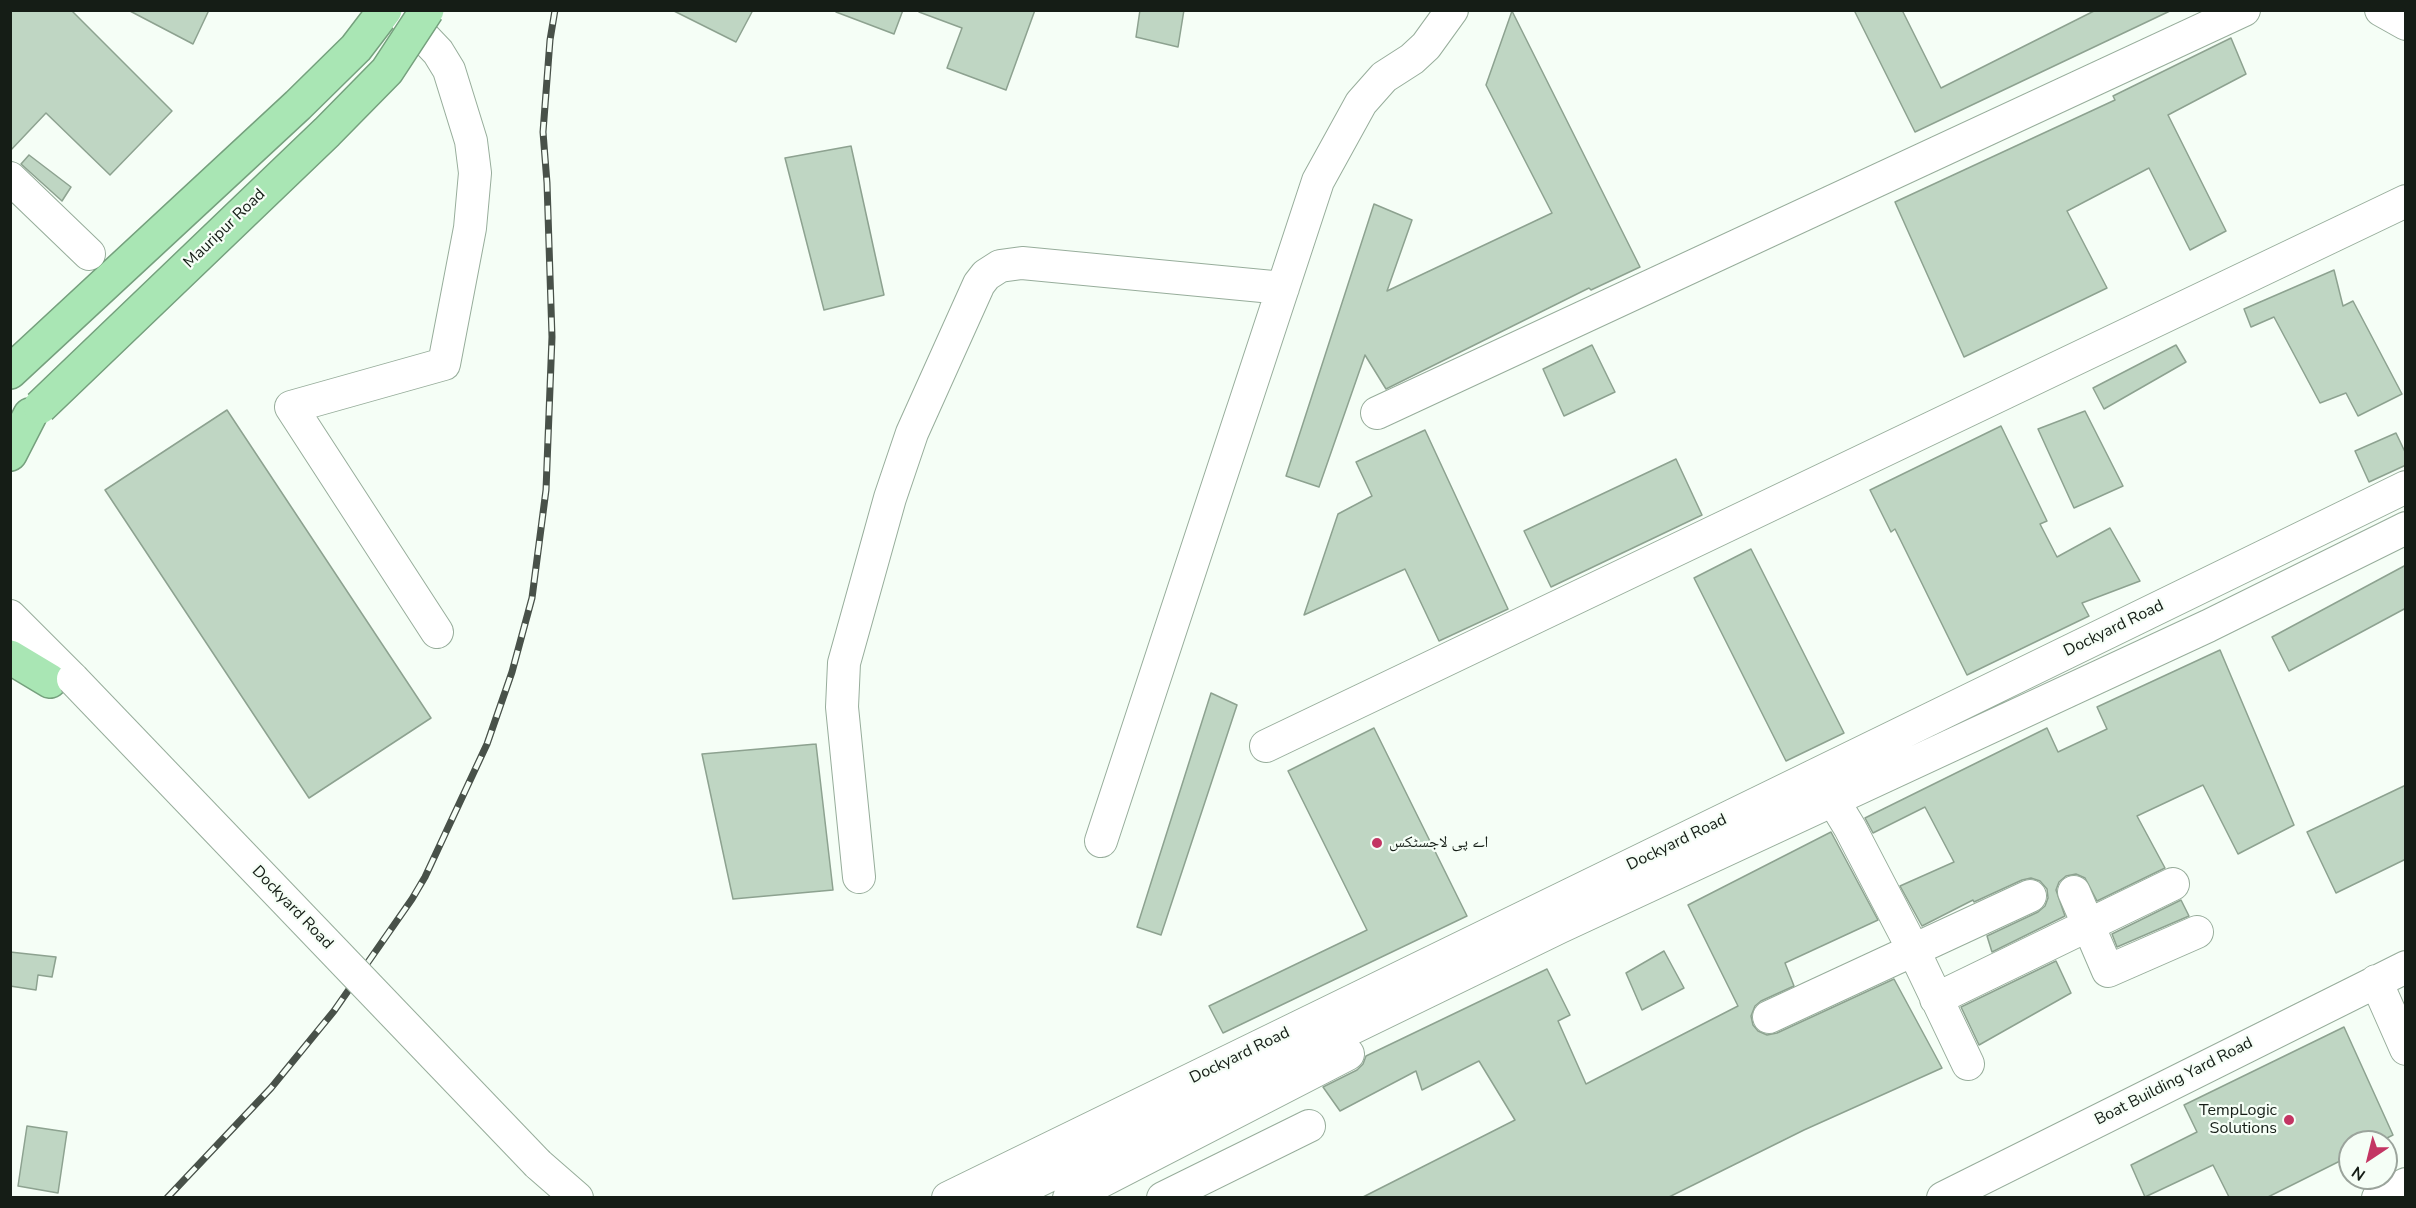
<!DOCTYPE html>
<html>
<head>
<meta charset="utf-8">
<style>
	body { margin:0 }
	#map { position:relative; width:2416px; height:1208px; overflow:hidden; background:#f5fef6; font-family:"Nunito Sans",sans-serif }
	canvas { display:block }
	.frame { position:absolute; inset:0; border:12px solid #151d16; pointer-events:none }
	.north { position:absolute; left:2338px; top:1130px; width:60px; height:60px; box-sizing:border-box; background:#f5fef6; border:2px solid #9ba49c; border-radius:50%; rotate:215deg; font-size:16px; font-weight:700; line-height:24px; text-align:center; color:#151d16 }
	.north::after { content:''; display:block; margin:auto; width:21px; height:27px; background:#c33563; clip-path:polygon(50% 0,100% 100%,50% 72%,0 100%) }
</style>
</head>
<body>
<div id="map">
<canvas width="2416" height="1208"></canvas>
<div class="frame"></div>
<div class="north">N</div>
</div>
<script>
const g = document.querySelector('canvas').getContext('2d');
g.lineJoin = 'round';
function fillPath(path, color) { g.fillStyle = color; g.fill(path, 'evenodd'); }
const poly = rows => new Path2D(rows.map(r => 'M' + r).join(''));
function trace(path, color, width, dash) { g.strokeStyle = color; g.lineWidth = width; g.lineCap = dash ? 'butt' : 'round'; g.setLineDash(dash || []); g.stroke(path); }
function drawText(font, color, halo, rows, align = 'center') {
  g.font = font + ' "Nunito Sans","Noto Naskh Arabic",sans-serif'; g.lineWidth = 4.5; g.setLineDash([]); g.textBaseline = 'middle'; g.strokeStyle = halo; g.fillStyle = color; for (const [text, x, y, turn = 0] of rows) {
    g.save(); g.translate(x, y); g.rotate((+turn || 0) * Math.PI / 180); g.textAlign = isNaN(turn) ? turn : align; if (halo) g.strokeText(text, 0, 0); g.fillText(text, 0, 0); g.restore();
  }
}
const building = poly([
	[10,10,71,10,172,111,110,175,46,113,10,151,10,10],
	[128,10,209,10,193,44,128,10],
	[672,10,753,10,736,42,672,10],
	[836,10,903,10,894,34,836,12,836,10],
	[919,10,1035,10,1006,90,947,68,962,28,919,12,919,10],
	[1140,10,1184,10,1178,47,1136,37,1140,10],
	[1854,10,1902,10,1941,88,2096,10,2172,10,1915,132,1854,10],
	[1512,11,1640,267,1591,290,1589,288,1386,389,1365,355,1319,487,1286,476,1374,204,1412,220,1387,291,1552,213,1486,85,1512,11],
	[2231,38,2246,74,2168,115,2226,231,2190,250,2149,168,2067,211,2107,288,1964,357,1895,202,2115,100,2113,96,2231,38],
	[851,146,884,295,824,310,785,158,851,146],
	[29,155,71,187,62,201,21,164,29,155],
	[2334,270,2343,306,2353,301,2402,394,2358,416,2346,393,2320,403,2274,317,2251,327,2244,309,2334,270],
	[1592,345,1615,392,1564,416,1543,369,1592,345],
	[2176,345,2186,362,2104,409,2093,388,2176,345],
	[227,410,431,718,309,798,105,490,227,410],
	[2085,411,2123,486,2074,508,2038,429,2085,411],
	[2001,426,2047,521,2040,524,2057,557,2110,528,2140,581,2082,603,2089,616,1967,675,1895,529,1891,532,1870,490,2001,426],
	[1425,430,1508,609,1439,641,1405,569,1304,615,1338,514,1372,496,1356,462,1425,430],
	[2396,433,2406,454,2406,465,2369,482,2355,451,2396,433],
	[1676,459,1702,515,1551,587,1524,531,1676,459],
	[1751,549,1844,733,1786,761,1694,578,1751,549],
	[2406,565,2406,608,2289,671,2272,637,2406,565],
	[2220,650,2294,825,2238,854,2203,785,2137,816,2165,868,2097,901,2085,878,2076,874,2066,876,2059,882,2056,890,2065,916,1992,952,1987,936,2038,912,2045,906,2048,898,2047,889,2040,881,2031,878,2022,880,1974,902,1973,900,1922,926,1900,886,1954,862,1925,807,1873,833,1865,818,2047,728,2058,752,2107,729,2097,707,2220,650],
	[1211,693,1237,705,1161,935,1137,927,1211,693],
	[1374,728,1467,916,1223,1033,1209,1006,1367,930,1288,771,1374,728],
	[816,744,833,890,733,899,702,754,816,744],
	[2406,785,2406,859,2336,893,2307,832,2406,785],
	[1831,832,1878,920,1785,963,1794,986,1761,1001,1755,1006,1751,1016,1753,1025,1758,1031,1767,1035,1777,1033,1894,979,1942,1068,1804,1130,1669,1197,1363,1197,1515,1120,1479,1061,1422,1090,1416,1071,1340,1111,1323,1087,1357,1070,1363,1064,1366,1056,1547,969,1570,1015,1558,1021,1586,1084,1738,1006,1688,905,1831,832],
	[2181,900,2189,916,2117,947,2112,934,2181,900],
	[1664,951,1684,988,1642,1010,1626,973,1664,951],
	[10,952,56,957,52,977,38,975,36,990,10,986,10,952],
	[2056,961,2071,993,1979,1045,1961,1007,2056,961],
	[2344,1027,2393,1135,2379,1142,2350,1142,2350,1156,2268,1197,2229,1197,2213,1165,2145,1197,2131,1165,2197,1132,2184,1105,2344,1027],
	[27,1126,67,1132,58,1193,18,1186,27,1126]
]);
fillPath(building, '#bfd6c3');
trace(building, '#8da290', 1.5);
const minor = poly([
	[398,10,438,52,449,70,471,141,475,173,470,228,444,364,291,407,437,632],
	[2381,10,2406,24],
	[10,178,89,254],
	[1377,413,2244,10],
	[10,616,73,679],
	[1266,746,2406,201],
	[1833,800,1850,828,1914,951,1968,1064],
	[1101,841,1318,181,1361,103,1384,77,1412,59,1426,46,1452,10],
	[859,877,842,707,844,663,890,498,912,433,979,284,986,275,1000,266,1022,263,1283,288],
	[2074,892,2108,971,2197,932],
	[2376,981,2406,1049],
	[1936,999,2173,884],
	[1769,1017,2030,896],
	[538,1164,577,1198],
	[948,1198,2406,487],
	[1003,1198,1560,927,2208,626,2406,528],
	[1069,1198,1348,1054],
	[1163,1198,1309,1126],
	[1943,1198,2406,967],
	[2378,1198,2406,1184]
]);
const highway = poly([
	[10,372,298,105,356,48,385,10],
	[10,454,30,415],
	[10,657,50,681]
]);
trace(minor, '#97ad9b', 34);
trace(highway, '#75a07d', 36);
trace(minor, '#fff', 32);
trace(highway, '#a9e6b4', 33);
const rail = poly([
	[167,1198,271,1088,334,1011,412,899,425,877,487,744,512,672,532,598,546,490,552,337,547,183,543,132,550,40,555,10]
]);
trace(rail, '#485149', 7);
trace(rail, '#f5fef6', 4.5, [14]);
const minorBridge = poly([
	[73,679,538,1164]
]);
const highwayBridge = poly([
	[40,407,327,132,387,71,427,10]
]);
trace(minorBridge, '#97ad9b', 34, []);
trace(highwayBridge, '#75a07d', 36, []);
trace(minorBridge, '#fff', 32);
trace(highwayBridge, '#a9e6b4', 33);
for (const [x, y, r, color] of [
	[1377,843,6,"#c33563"],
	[2289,1120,6,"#c33563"]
]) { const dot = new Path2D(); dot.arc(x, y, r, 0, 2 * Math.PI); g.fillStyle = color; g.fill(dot); trace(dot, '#f5fef6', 2); }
drawText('16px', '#151d16', '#f5fef6', [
	["Mauripur Road",225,229,-44],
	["Dockyard Road",2114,629,-26],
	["Dockyard Road",1677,843,-26],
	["Dockyard Road",292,908,46],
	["Dockyard Road",1240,1056,-26],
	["Boat Building Yard Road",2174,1082,-27]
]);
drawText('16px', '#151d16', '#f5fef6', [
	["اے پی لاجسٹکس",1389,843],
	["TempLogic",2277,1111,"right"],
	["Solutions",2277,1129,"right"]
], 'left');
</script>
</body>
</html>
